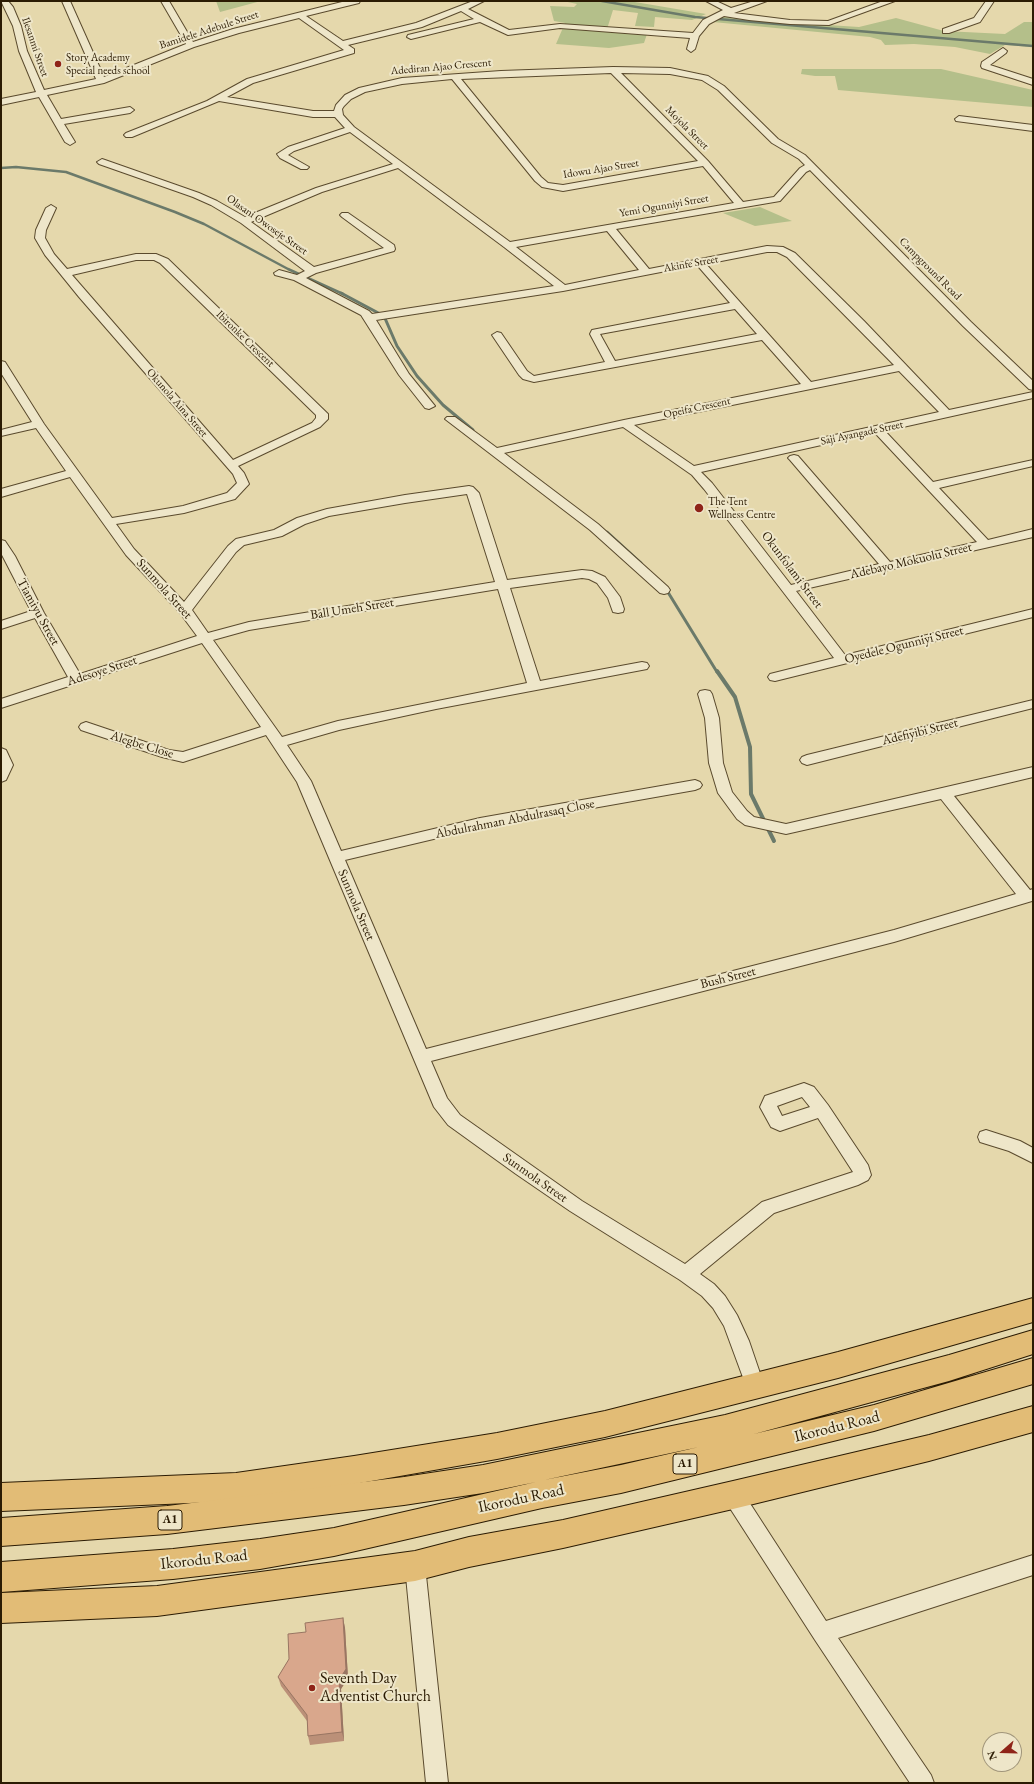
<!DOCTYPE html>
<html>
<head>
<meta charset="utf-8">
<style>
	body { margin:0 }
	#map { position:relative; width:1034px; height:1784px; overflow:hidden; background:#e5d8ac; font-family:"EB Garamond",serif }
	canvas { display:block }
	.frame { position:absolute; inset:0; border:2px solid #2b1b03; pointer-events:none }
	.north { position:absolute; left:982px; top:1732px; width:40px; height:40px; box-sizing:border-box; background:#eee6c9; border:1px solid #a0957a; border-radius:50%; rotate:250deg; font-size:11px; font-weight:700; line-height:16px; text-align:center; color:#2b1b03 }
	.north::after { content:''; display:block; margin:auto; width:14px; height:18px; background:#8f2418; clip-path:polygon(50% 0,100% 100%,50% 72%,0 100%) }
</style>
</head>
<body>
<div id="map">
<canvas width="1034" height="1784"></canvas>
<div class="frame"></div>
<div class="north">N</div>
</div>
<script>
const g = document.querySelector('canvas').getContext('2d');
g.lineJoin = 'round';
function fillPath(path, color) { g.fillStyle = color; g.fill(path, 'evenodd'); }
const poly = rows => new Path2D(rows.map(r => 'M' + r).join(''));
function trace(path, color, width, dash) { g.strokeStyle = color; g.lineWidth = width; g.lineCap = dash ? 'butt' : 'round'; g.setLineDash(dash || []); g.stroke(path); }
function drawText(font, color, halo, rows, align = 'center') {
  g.font = font + ' "EB Garamond",serif'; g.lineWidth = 4; g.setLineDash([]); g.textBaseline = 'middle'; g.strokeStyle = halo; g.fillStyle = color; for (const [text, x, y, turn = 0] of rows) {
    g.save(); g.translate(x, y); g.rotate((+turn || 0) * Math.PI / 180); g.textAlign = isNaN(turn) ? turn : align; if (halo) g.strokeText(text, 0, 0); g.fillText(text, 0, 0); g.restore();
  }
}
fillPath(poly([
	[216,1,261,1,220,12],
	[563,1,629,1,706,14,692,20,655,17,654,27,635,26,638,13,613,10,607,29,647,34,644,43,609,48,556,44,565,23,554,21,550,6,574,7,577,4],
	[725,15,751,20,859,27,896,18,944,31,1005,34,1024,22,1033,22,1033,47,1005,45,990,54,955,47,914,44,885,45,881,40,870,37,713,22,714,19],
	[802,69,941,69,1033,90,1033,107,838,90,835,76,815,76,801,74],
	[760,207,792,221,755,226,723,213]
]), '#b4bf8a');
trace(poly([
	[602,1,695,17,1033,46],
	[1,168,16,167,66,172,175,212,204,224,288,269,343,294]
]), '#6b7a6a', 2.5);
trace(poly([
	[341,293,384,316,397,346,417,376,443,405,473,430],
	[607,532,641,563],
	[666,589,717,672]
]), '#6b7a6a', 3);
trace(poly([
	[717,671,735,697,750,747,751,794,774,841]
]), '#6b7a6a', 4);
const minor = poly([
	[1,1,8,1,13,7,21,26,27,51,44,90,96,79,62,1,70,1,104,77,186,44,161,1,169,1,193,42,233,29,346,1,360,1,359,3,306,16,343,41,416,23,473,1,484,1,468,9,509,30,560,24,693,33,703,20,723,10,706,1,716,1,731,8,754,1,767,1,734,13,790,20,828,21,883,1,895,1,829,25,790,24,749,20,724,16,709,24,699,36,695,49,691,52,687,49,690,38,560,28,508,35,480,22,411,39,407,37,408,35,474,19,461,11,422,27,348,45,354,49,354,53,253,83,227,97,313,111,334,111,336,105,345,95,359,88,402,78,501,71,613,67,670,68,708,76,724,86,778,139,805,155,971,322,1033,381,1033,390,1029,389,963,326,810,170,806,172,780,201,616,229,649,269,767,246,783,247,795,253,864,321,949,410,1033,392,1033,398,885,431,933,482,1033,460,1033,466,939,488,988,540,1033,529,1033,537,796,591,845,655,1033,609,1033,617,775,681,770,680,768,677,770,674,834,658,704,489,692,475,623,427,504,453,598,524,668,587,670,590,668,593,664,594,660,593,590,530,445,419,447,417,455,417,497,448,624,420,801,384,762,340,534,382,523,379,519,375,492,335,497,332,501,333,527,371,534,376,605,362,590,334,592,330,730,303,697,265,563,291,376,320,409,374,435,406,429,409,425,408,399,375,361,315,294,280,275,275,274,273,279,270,297,275,305,271,241,223,211,205,193,197,99,164,97,162,102,159,105,160,199,193,217,201,245,217,316,188,393,164,350,132,294,151,288,155,309,167,307,169,301,169,280,158,277,154,288,147,345,128,335,117,313,117,219,101,132,137,126,137,124,135,126,133,207,101,247,79,344,50,299,18,239,33,194,47,104,83,47,95,61,119,130,107,134,110,130,113,64,124,75,142,70,145,65,142,39,97,1,105,1,99,36,92,19,51,13,26,1,1],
	[611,73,698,161,563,185,548,183,541,177,461,79,611,73],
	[621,73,670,74,702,80,718,90,772,143,799,159,805,165,800,168,774,197,743,202,708,161,621,73],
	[452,79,535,181,542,187,563,191,703,166,734,203,510,242,354,127,343,115,342,109,344,106,351,99,365,92,402,84,452,79],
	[398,168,504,247,554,286,372,314,369,311,306,278,316,273,394,251,395,249,394,245,348,213,342,213,340,215,342,217,384,248,314,267,251,222,322,192,398,168],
	[607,231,639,270,565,285,516,247,607,231],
	[767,252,777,252,787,257,894,365,811,382,706,264,767,252],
	[735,309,757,334,615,361,600,334,735,309],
	[899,371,939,412,694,466,634,425,899,371],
	[875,433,977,542,890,562,798,456,794,455,790,456,788,458,790,460,879,564,791,585,712,483,701,472,875,433],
	[986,1,994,1,980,22,949,33,943,33,943,29,974,18,986,1],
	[1003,48,1007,51,1006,53,990,65,1033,79,1033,85,982,68,981,66,982,62,1003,48],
	[959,116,1033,125,1033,131,956,121,955,119,959,116],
	[51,205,56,208,46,230,45,238,54,254,67,269,136,254,156,254,168,259,328,414,328,419,320,427,238,466,244,473,249,484,235,499,184,513,116,524,134,549,184,602,228,546,236,539,274,530,297,518,327,509,405,495,469,486,473,487,479,493,507,580,582,570,592,571,605,577,620,597,624,609,623,612,618,613,613,612,608,598,597,583,589,579,582,578,510,588,540,681,642,662,647,663,649,666,647,669,436,709,339,730,287,745,311,781,341,851,480,818,695,780,700,782,702,785,700,788,695,790,480,828,345,860,426,1049,894,930,1016,894,941,799,786,834,745,825,737,819,718,793,709,763,705,718,698,694,700,691,705,690,710,691,712,694,719,718,723,763,732,792,747,811,754,817,786,824,1033,767,1033,777,954,796,1030,890,1033,889,1032,901,894,942,431,1061,447,1098,460,1115,582,1201,685,1264,762,1202,853,1172,818,1118,780,1131,771,1127,760,1107,765,1096,804,1083,814,1087,828,1105,868,1165,871,1175,868,1180,858,1185,774,1213,700,1274,714,1284,725,1296,737,1315,749,1341,764,1385,762,1391,755,1394,748,1391,724,1326,713,1308,702,1296,680,1280,570,1211,516,1174,448,1125,434,1107,297,782,266,735,183,762,162,757,81,730,79,727,81,724,86,722,169,750,183,752,261,727,202,643,1,708,1,699,68,677,35,618,1,629,1,621,31,611,1,553,1,540,5,541,15,556,44,613,80,674,197,636,180,613,126,555,70,477,1,497,1,489,66,471,36,428,1,436,1,430,32,422,1,373,1,361,5,362,44,424,112,518,183,506,227,493,237,483,233,474,79,297,45,255,35,238,36,230,46,208,51,205],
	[136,260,154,260,160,263,316,415,316,418,312,423,233,460,72,275,136,260],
	[467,494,495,582,249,622,208,633,192,610,236,552,244,545,282,536,305,524,329,516,405,503,467,494],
	[498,589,527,683,338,721,282,737,213,640,249,630,498,589],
	[802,1097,810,1107,782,1116,777,1106,802,1097],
	[1033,700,1033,708,807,765,802,763,800,760,802,757,807,755,1033,700],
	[1,748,6,750,13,765,6,780,1,782,1,748],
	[986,1130,1020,1141,1033,1148,1033,1163,1009,1151,980,1142,978,1137,980,1132,986,1130],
	[733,1486,740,1488,826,1621,1033,1555,1033,1575,838,1638,931,1775,934,1783,910,1783,815,1640,726,1502,723,1495,726,1488,733,1486],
	[415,1556,422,1559,425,1566,448,1783,426,1783,405,1566,408,1559,415,1556]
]);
const primary = poly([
	[1033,1298,1033,1322,838,1378,605,1437,497,1459,354,1484,236,1501,1,1511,1,1483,236,1473,354,1456,497,1433,605,1411,838,1352,1033,1298],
	[1033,1406,1033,1432,929,1461,733,1509,563,1548,469,1567,415,1581,157,1616,1,1623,1,1593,157,1586,415,1551,469,1537,563,1520,733,1481,929,1435,1033,1406]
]);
const motorway = poly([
	[1033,1330,1033,1354,949,1381,754,1434,874,1405,1033,1358,1033,1384,874,1431,621,1493,542,1508,334,1556,260,1569,173,1579,1,1592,1,1562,173,1549,260,1539,334,1528,536,1482,483,1493,404,1505,167,1534,1,1546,1,1518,167,1506,404,1477,483,1465,725,1415,949,1355,1033,1330],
	[699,1447,621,1465,544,1480,699,1447]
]);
trace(minor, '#5a4a2d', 2);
trace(primary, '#2b1b03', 2);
trace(motorway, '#2b1b03', 2);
fillPath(minor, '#eee6c9');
fillPath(primary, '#e2bc76');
fillPath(motorway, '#e2bc76');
fillPath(poly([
	[343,1618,345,1628,348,1678,341,1689,344,1741,310,1745,308,1736,307,1721,281,1686,278,1677,306,1632]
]), '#bb9078');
fillPath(poly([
	[343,1618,345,1628,348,1678,341,1689,344,1741,342,1732,339,1680]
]), '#987562');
const building = poly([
	[343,1618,346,1669,339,1680,342,1732,308,1736,307,1715,278,1677,289,1659,288,1634,306,1632,305,1623,343,1618]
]);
fillPath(building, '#d9a78c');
trace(building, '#987562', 1);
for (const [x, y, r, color] of [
	[58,64,4,"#8f2418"],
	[699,508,5,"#8f2418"],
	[312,1688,4,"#8f2418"]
]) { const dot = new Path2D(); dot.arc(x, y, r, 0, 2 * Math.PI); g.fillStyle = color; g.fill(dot); trace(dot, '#eee6c9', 1.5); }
drawText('11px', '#2b1b03', '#eee6c9', [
	["Bamidele Adebule Street",209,30,-18],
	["Ilesanmi Street",35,47,71],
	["Adediran Ajao Crescent",441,67,-5],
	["Mojola Street",687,128,45],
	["Idowu Ajao Street",601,169,-9],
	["Yemi Ogunniyi Street",664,206,-10],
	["Olasani Owoseje Street",267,225,35],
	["Akinfe Street",691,264,-10],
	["Campground Road",930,269,45],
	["Ibironke Crescent",245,339,44],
	["Okunola Aina Street",177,403,49],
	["Opeifa Crescent",697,408,-12],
	["Saji Ayangade Street",862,433,-12]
]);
drawText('11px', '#2b1b03', '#eee6c9', [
	["Story Academy",66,58],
	["Special needs school",66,71],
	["The Tent",708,502],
	["Wellness Centre",708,515]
], 'left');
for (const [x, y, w] of [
	[685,1464,24],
	[170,1520,24]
]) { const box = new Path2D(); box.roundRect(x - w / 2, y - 10, w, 20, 3); g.fillStyle = '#eee6c9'; g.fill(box); trace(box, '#2b1b03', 1); }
drawText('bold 12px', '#2b1b03', null, [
	["A1",685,1464],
	["A1",170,1520]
]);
drawText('13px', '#2b1b03', '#eee6c9', [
	["Adebayo Mokuolu Street",911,561,-13],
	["Okunfolami Street",792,570,53],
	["Sunmola Street",164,589,48],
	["Ball Umeh Street",352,609,-9],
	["Tiamiyu Street",38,612,61],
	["Oyedele Ogunniyi Street",904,645,-14],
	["Adesoye Street",102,671,-18],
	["Adefiyibi Street",920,732,-14],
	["Alegbe Close",142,745,17],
	["Abdulrahman Abdulrasaq Close",515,819,-11],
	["Sunmola Street",356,905,67],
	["Bush Street",728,978,-14],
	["Sunmola Street",535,1178,35]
]);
drawText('16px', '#2b1b03', '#eee6c9', [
	["Ikorodu Road",837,1427,-14],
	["Ikorodu Road",521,1499,-12],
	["Ikorodu Road",204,1560,-6]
]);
drawText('16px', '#2b1b03', '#eee6c9', [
	["Seventh Day",320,1679],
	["Adventist Church",320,1697]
], 'left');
</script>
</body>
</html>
